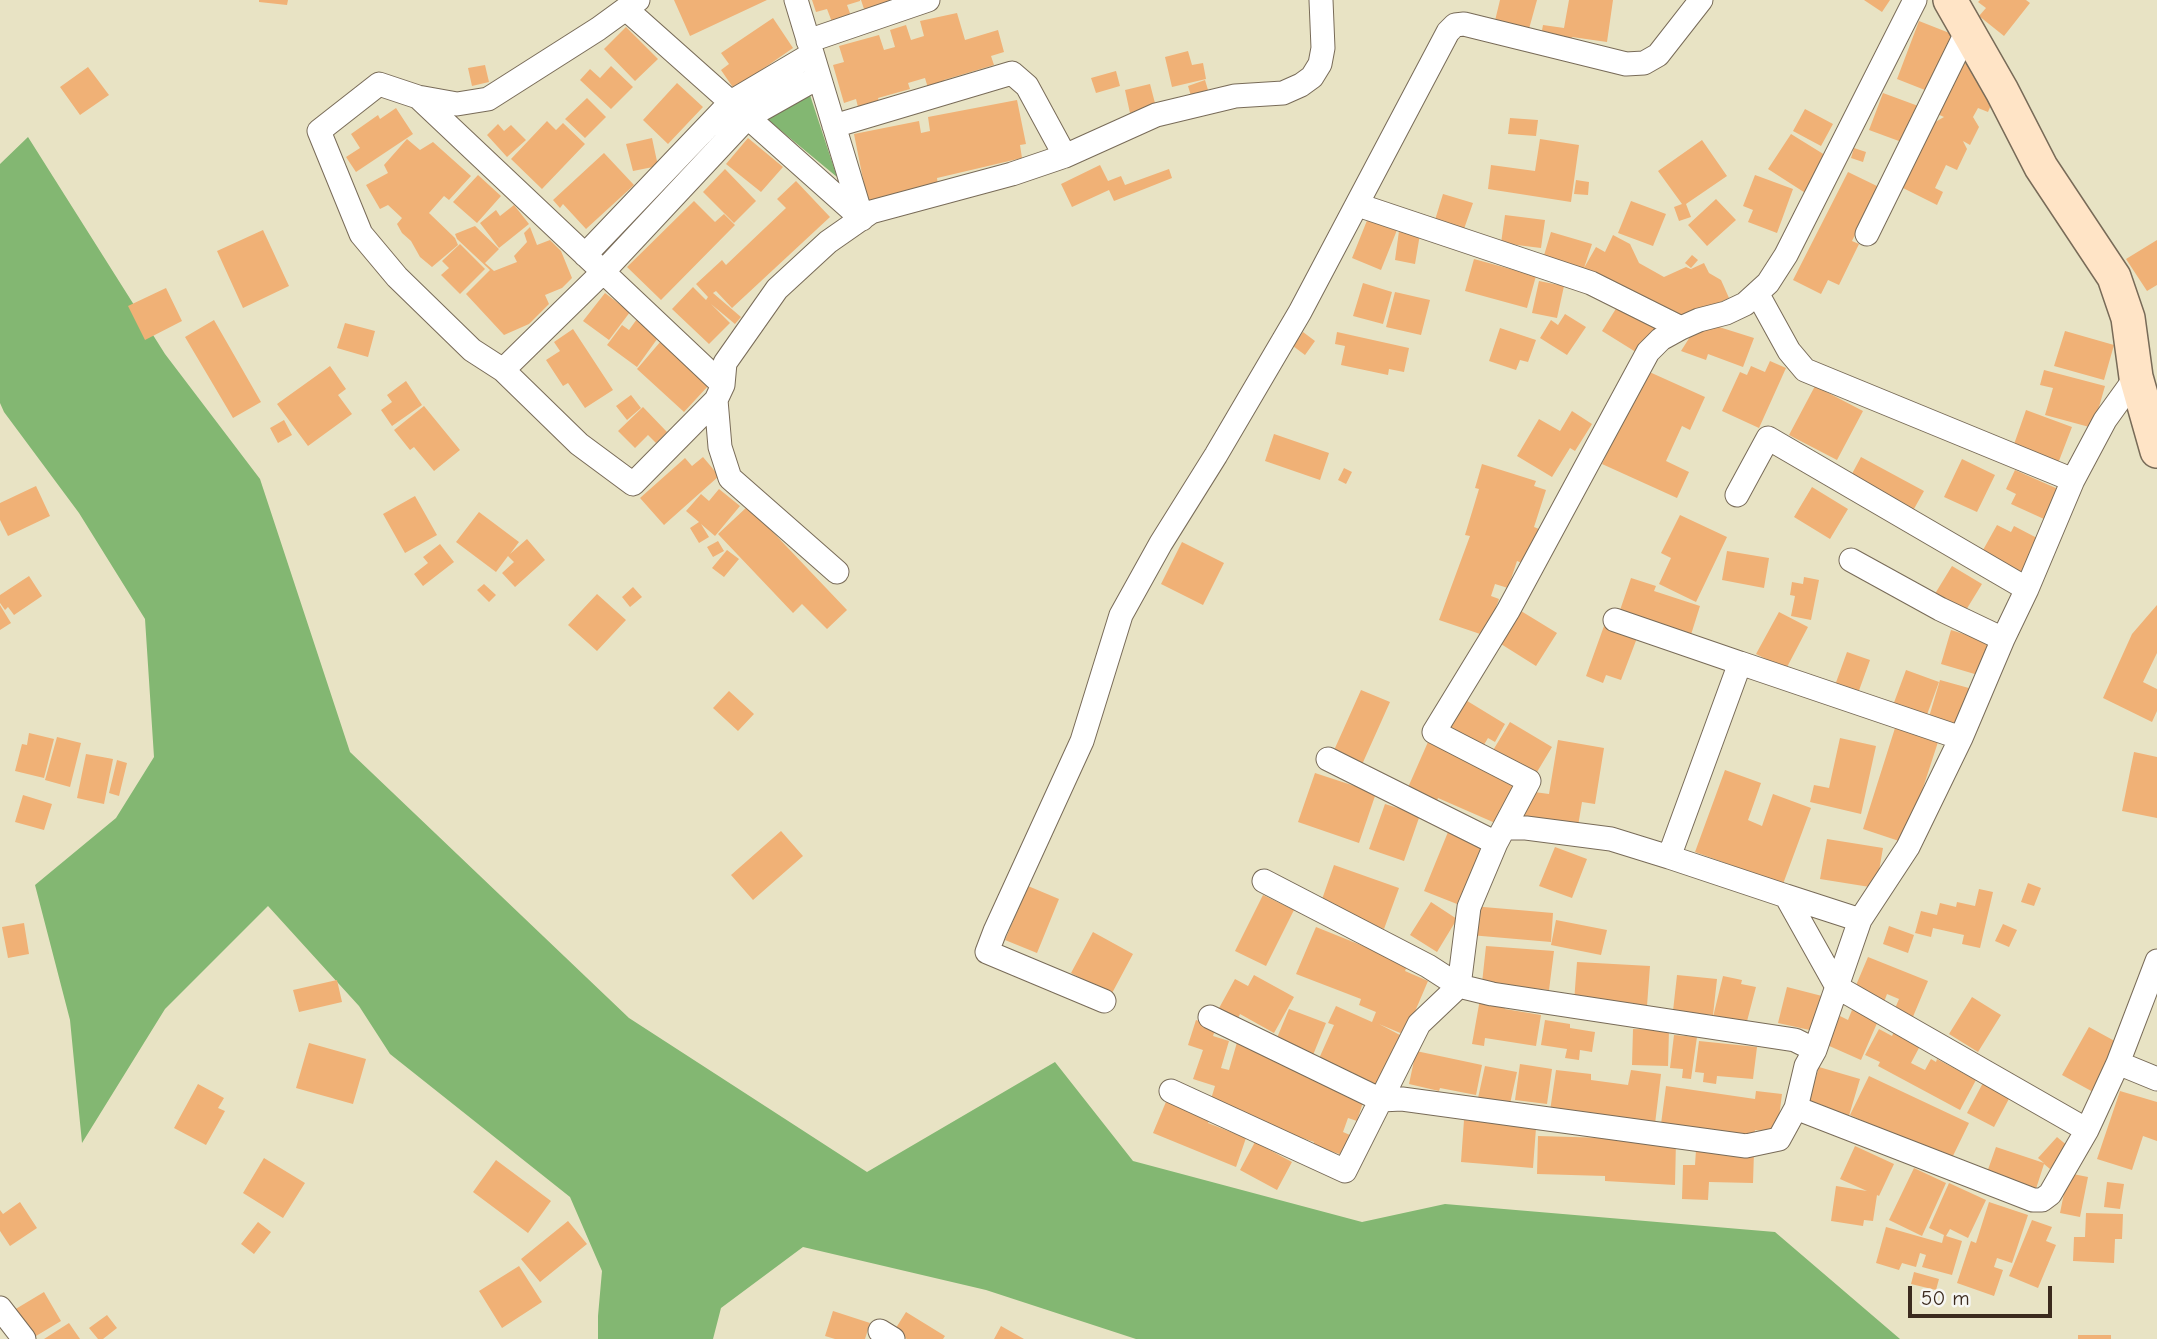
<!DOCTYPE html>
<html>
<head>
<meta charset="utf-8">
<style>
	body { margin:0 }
	#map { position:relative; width:2157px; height:1339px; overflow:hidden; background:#e8e3c4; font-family:"Comic Neue",sans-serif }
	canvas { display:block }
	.scale { position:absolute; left:1908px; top:1286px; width:144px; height:32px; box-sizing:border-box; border:4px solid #3b2a1e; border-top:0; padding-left:9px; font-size:21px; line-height:24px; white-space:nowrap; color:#3b2a1e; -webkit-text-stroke:5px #f6f6f2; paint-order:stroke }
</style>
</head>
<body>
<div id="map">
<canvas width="2157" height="1339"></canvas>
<div class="scale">50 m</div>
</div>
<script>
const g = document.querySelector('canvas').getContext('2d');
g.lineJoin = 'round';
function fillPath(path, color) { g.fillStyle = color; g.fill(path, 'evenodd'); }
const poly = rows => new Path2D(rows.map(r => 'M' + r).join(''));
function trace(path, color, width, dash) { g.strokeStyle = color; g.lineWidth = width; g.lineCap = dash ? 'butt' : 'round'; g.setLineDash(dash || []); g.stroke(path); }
fillPath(poly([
	[810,95,837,177,767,119],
	[28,137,165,354,260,479,350,752,629,1018,867,1172,1055,1062,1133,1161,1362,1222,1445,1204,1775,1232,1900,1339,1136,1339,986,1290,803,1247,721,1308,713,1339,598,1339,598,1316,602,1271,570,1197,390,1054,359,1006,268,906,165,1009,82,1143,70,1020,35,885,116,818,154,757,145,619,79,513,4,412,0,403,0,164]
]), '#83b772');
fillPath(poly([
	[259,0,288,0,287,5,259,2],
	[674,0,767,0,690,36],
	[812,0,860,0,860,1,847,5,851,16,832,22,827,9,816,12],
	[861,0,896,0,864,9],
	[1500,0,1537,0,1527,36,1493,29],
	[1569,0,1613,0,1607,42,1572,37,1570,46,1540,41,1543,25,1564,28],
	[1864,0,1890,0,1882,12],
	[1980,0,2026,0,2030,3,2004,36,1979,16,1986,8,1978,2],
	[957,13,965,40,998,30,1004,52,991,56,994,65,944,80,945,84,928,88,925,78,908,83,910,89,878,98,880,105,859,111,856,99,844,103,833,65,844,62,839,46,879,35,884,50,895,47,890,30,906,25,911,40,924,36,920,21],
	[773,18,793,48,734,89,721,70,729,64,721,53],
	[1919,21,1952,34,1930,92,1897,79],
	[626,27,658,59,635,81,604,49],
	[1188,51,1192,65,1203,63,1206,79,1172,87,1165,57],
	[1972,60,1994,98,1988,112,1978,108,1973,117,1979,127,1970,145,1963,141,1967,149,1957,170,1946,165,1935,188,1943,192,1937,205,1901,187,1930,125,1944,117,1933,112,1962,65],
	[485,65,489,82,472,86,468,68],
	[611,66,633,87,611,109,580,80,590,69,600,78],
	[88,67,109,95,80,115,60,87],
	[1116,71,1120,86,1096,93,1091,78],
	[1205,80,1208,90,1191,96,1188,86],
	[677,83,703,107,668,144,643,120],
	[1150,84,1156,107,1130,113,1125,90],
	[1883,93,1921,107,1907,144,1869,130],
	[587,98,606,117,585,138,565,119],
	[1017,100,1026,144,1020,145,1022,158,937,178,938,185,868,204,854,134,919,121,921,133,930,131,928,117],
	[396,108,413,134,356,172,346,157,360,148,351,134,378,115,380,119],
	[1805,109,1833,124,1821,146,1793,131],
	[1510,118,1538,120,1536,136,1508,134],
	[547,121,556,130,563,123,585,144,542,189,511,159],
	[498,124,504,131,511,125,526,140,507,157,487,135],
	[1791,134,1833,160,1810,196,1768,169],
	[652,138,658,166,633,171,626,144],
	[748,138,783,167,761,192,726,164],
	[407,139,420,150,433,142,471,176,449,200,444,196,429,213,455,238,458,245,432,267,420,257,411,241,402,233,397,224,402,218,388,205,380,209,366,185,388,173,384,165],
	[1540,139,1579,145,1571,202,1488,189,1491,165,1535,171],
	[1702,140,1727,176,1686,204,1691,217,1679,221,1674,207,1682,204,1658,171],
	[1854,148,1866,152,1863,162,1851,158],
	[604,153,634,185,586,229,563,204,560,208,553,200],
	[1100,165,1108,181,1121,176,1125,185,1169,169,1172,178,1114,201,1109,190,1072,207,1061,184],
	[725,169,756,201,734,223,703,192],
	[1848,172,1879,187,1852,241,1859,244,1839,285,1828,280,1821,294,1793,280],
	[478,175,501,196,477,223,453,202],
	[1755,175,1793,189,1777,233,1748,222,1753,210,1743,206],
	[1576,180,1589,182,1588,195,1574,194],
	[796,181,830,217,732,308,716,291,713,293,741,317,735,324,711,304,730,323,709,344,672,309,693,287,706,300,708,297,696,284,722,260,726,265,786,208,777,199],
	[1443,194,1473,203,1464,229,1435,220],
	[1716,199,1736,220,1707,246,1688,225],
	[694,201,715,222,724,214,735,225,661,300,627,267],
	[1631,201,1666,214,1653,246,1618,233],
	[514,205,529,224,499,248,480,223,496,210,500,216],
	[1505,215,1545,220,1541,248,1501,243],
	[1368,218,1397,230,1381,270,1352,258],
	[475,226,499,249,485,263,494,271,517,262,514,256,527,242,524,233,530,227,537,245,550,240,561,251,572,278,562,288,545,295,549,304,529,324,504,335,466,294,490,270,457,239,455,234],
	[263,230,289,286,243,308,217,251],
	[1399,231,1420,234,1415,264,1395,260],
	[1551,232,1592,244,1584,268,1596,247,1605,252,1613,235,1630,244,1639,263,1664,277,1686,267,1693,270,1691,269,1704,263,1709,273,1721,280,1729,298,1677,322,1542,262],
	[2157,240,2157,285,2147,291,2126,259],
	[460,244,485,269,460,294,441,275,449,268,442,261],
	[1692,255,1698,260,1691,268,1685,263],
	[1474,259,1536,276,1527,308,1465,291],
	[1539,281,1564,286,1557,318,1532,313],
	[1363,283,1392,292,1383,324,1353,316],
	[166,288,182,321,145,340,128,306],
	[1395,292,1430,300,1421,335,1386,327],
	[605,293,630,312,609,340,583,321],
	[1622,299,1659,322,1639,354,1602,331],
	[1565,314,1586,327,1567,355,1540,338,1551,320,1558,325],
	[637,319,660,335,637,367,607,345,622,325,629,330],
	[214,320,261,402,233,418,185,337],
	[1700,321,1754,338,1743,367,1708,354,1706,360,1681,351],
	[345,323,375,331,368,357,337,348],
	[1500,328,1536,340,1528,362,1520,360,1516,370,1489,361],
	[573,329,613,390,585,408,568,383,563,386,546,360,560,351,554,342],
	[2065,331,2114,345,2104,380,2054,366],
	[1303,332,1315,341,1305,355,1293,346],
	[1337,332,1409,348,1404,372,1389,369,1388,375,1341,365,1345,346,1335,344],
	[661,341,709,385,684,412,637,369],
	[1770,361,1786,368,1759,428,1722,411,1740,372,1747,375,1751,366,1765,372],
	[330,366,346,389,338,395,352,414,308,446,277,404],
	[1645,370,1705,397,1690,430,1682,426,1666,461,1689,472,1677,498,1602,464],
	[2044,370,2105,386,2093,428,2045,415,2053,388,2040,385],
	[406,381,422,405,392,426,381,410,392,402,387,395],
	[1815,386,1863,411,1837,460,1789,435],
	[631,395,641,408,627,420,616,406],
	[424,406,460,450,434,471,414,447,410,450,394,430],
	[643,407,667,432,656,443,648,435,635,448,618,431],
	[2026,410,2072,427,2057,466,2012,450],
	[1572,411,1592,424,1575,451,1570,448,1552,477,1517,456,1539,419,1560,431],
	[284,420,292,435,278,443,270,428],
	[1274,434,1329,453,1320,480,1265,461],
	[703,457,719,476,664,525,640,498,685,458,692,466],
	[1861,457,1924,491,1910,516,1847,483],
	[1962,459,1995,475,1977,512,1944,497],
	[1482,464,1536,481,1534,486,1546,490,1534,527,1539,529,1527,565,1517,561,1508,588,1495,584,1491,596,1499,599,1486,636,1439,620,1470,536,1465,535,1479,489,1475,488],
	[1344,468,1352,472,1346,484,1338,480],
	[2015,470,2058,489,2044,519,2011,504,2016,494,2006,489],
	[36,486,50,516,8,536,0,520,0,503],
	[1812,487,1848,509,1830,539,1794,517],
	[719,489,740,506,715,536,701,524,709,537,699,543,690,528,699,522,686,511,701,494,709,501],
	[415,496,437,535,405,553,383,514],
	[748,506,847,610,827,629,802,604,793,613,718,534],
	[479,512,519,542,510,554,527,539,545,560,515,587,502,573,514,562,508,556,496,572,456,542],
	[1680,515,1727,537,1696,602,1659,584,1671,558,1661,553],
	[1997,525,2011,532,2014,526,2037,538,2032,547,2041,551,2024,583,1978,559],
	[718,541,724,551,713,557,707,547],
	[1182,542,1224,563,1203,605,1161,584],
	[440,544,454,562,423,586,414,574,428,563,423,557],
	[727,550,739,559,724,577,712,568],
	[1727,551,1769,558,1764,588,1722,580],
	[1952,566,1982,584,1963,615,1933,597],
	[29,576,42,596,14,615,8,607,5,610,0,603,0,595],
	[1804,577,1819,580,1811,620,1791,616,1795,596,1790,595,1792,582,1803,584],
	[1631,578,1656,586,1654,591,1700,606,1689,641,1618,616],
	[484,584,496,595,489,602,477,590],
	[633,587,642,597,630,607,622,597],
	[597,594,626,620,597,651,568,625],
	[0,605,11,623,0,630],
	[2157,605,2157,653,2143,682,2157,689,2157,711,2152,722,2103,698,2132,634],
	[1521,611,1557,633,1536,666,1501,644],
	[1779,612,1808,627,1786,669,1756,654],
	[1604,626,1637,638,1621,680,1606,675,1603,683,1586,676],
	[1951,630,1989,642,1978,675,1941,664],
	[1847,652,1870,660,1857,696,1834,688],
	[1906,670,1939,682,1925,720,1892,708],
	[1940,680,1976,690,1965,728,1929,717],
	[1361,690,1390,702,1360,769,1331,757],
	[729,691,754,714,738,731,713,708],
	[1464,699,1505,724,1495,742,1488,738,1482,748,1447,728],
	[1510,722,1552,747,1534,777,1492,752],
	[1895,728,1938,742,1905,843,1863,829],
	[29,733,54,739,44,778,15,771,22,744,27,745],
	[57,737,81,743,70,787,45,780],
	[1840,738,1876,746,1861,814,1810,802,1814,785,1829,788],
	[1558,740,1604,748,1595,804,1582,802,1577,832,1522,822,1527,791,1549,794],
	[1428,742,1521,783,1502,826,1438,798,1435,805,1406,792],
	[2134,752,2157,757,2157,818,2122,811],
	[86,754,113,759,104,804,77,798],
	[117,760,127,763,119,796,109,793],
	[1725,770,1761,783,1748,820,1762,826,1773,794,1811,808,1783,884,1695,852],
	[1315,773,1376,793,1359,843,1298,822],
	[23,795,52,804,44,830,15,822],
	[1385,804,1420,815,1404,861,1369,849],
	[781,831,803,856,753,900,731,875],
	[1448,832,1490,850,1468,901,1460,897,1457,904,1424,891],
	[1827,839,1883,848,1876,888,1820,879],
	[1555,847,1587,859,1572,898,1539,886],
	[1334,865,1399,888,1384,929,1320,905],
	[2028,883,2041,888,2034,906,2021,902],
	[1028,886,1059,899,1037,953,1005,940],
	[1979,889,1993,892,1980,948,1962,944,1964,935,1933,928,1931,937,1915,933,1921,911,1937,915,1940,903,1956,907,1957,902,1975,906],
	[1263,895,1294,910,1266,966,1235,951],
	[1431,902,1457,919,1437,952,1410,935],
	[1472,906,1553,913,1551,942,1470,935],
	[1556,920,1607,930,1601,955,1551,945],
	[24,923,29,954,8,958,2,927],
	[2003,924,2017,930,2009,947,1995,941],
	[1889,926,1914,935,1908,953,1883,944],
	[1316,927,1408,964,1405,971,1428,981,1405,1035,1379,1024,1400,1035,1375,1089,1317,1063,1334,1025,1328,1023,1336,1006,1372,1022,1376,1012,1359,1005,1361,999,1296,974],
	[1093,932,1133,954,1111,995,1071,973],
	[1486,946,1554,951,1549,990,1482,983],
	[1868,957,1928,981,1912,1019,1894,1011,1899,999,1887,994,1884,1002,1854,990],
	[1577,962,1650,966,1647,1006,1574,1002],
	[1254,975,1294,997,1274,1033,1240,1014,1237,1020,1218,1010,1235,979,1248,986],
	[1677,975,1717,979,1713,1015,1673,1011],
	[1723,976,1742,980,1741,984,1756,987,1746,1025,1713,1017],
	[337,980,342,1002,299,1012,293,990],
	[1787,987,1822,996,1814,1031,1778,1023],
	[1972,997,2001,1015,1978,1052,1949,1034],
	[1480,999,1506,1003,1505,1009,1541,1015,1536,1046,1485,1038,1484,1046,1472,1044],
	[1289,1009,1326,1023,1311,1060,1274,1045],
	[1852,1010,1878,1021,1861,1060,1827,1045,1840,1016,1848,1020],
	[1196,1020,1216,1027,1213,1036,1229,1041,1221,1068,1229,1070,1238,1039,1332,1089,1364,1099,1357,1121,1348,1118,1343,1132,1350,1135,1343,1155,1313,1146,1314,1142,1287,1133,1211,1099,1215,1086,1193,1079,1203,1050,1188,1045],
	[1545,1020,1570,1024,1570,1028,1595,1032,1592,1052,1580,1050,1579,1060,1565,1058,1567,1049,1541,1045],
	[2089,1027,2122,1045,2095,1093,2062,1075],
	[1633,1029,1669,1030,1668,1066,1632,1065],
	[1879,1029,1892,1036,1894,1032,1920,1046,1911,1063,1925,1070,1931,1059,1936,1062,1937,1059,1976,1080,1960,1110,1878,1066,1880,1062,1865,1055],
	[1674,1035,1697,1037,1691,1079,1682,1078,1683,1069,1670,1068],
	[1699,1041,1757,1047,1753,1079,1717,1076,1716,1084,1703,1082,1704,1073,1695,1072],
	[309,1043,366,1059,353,1104,296,1088],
	[1416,1051,1482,1065,1476,1095,1440,1088,1439,1091,1409,1084],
	[1520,1064,1552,1069,1547,1104,1515,1100],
	[1485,1066,1517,1072,1510,1104,1478,1098],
	[1819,1067,1860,1079,1848,1119,1807,1107],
	[1556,1070,1591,1074,1591,1080,1628,1085,1631,1070,1661,1074,1655,1124,1550,1111],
	[1869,1076,1969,1123,1950,1162,1850,1115],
	[1984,1081,2011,1095,1994,1127,1967,1113],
	[198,1084,224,1098,218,1108,225,1111,206,1145,174,1128],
	[1666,1086,1755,1099,1756,1091,1782,1094,1777,1133,1755,1130,1754,1137,1661,1124],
	[2120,1091,2157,1102,2157,1141,2143,1136,2132,1170,2097,1159],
	[1168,1097,1211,1115,1208,1123,1246,1138,1236,1167,1153,1133],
	[1464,1120,1536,1128,1533,1168,1461,1162],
	[1538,1136,1676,1140,1675,1185,1605,1181,1605,1176,1537,1174],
	[2057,1137,2069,1147,2050,1169,2044,1164,2034,1195,1985,1178,1996,1147,2044,1163,2038,1158],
	[1255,1142,1292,1162,1277,1190,1240,1170],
	[1855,1146,1894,1164,1879,1196,1877,1195,1873,1221,1864,1220,1863,1226,1831,1221,1836,1186,1867,1191,1840,1179],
	[1696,1150,1754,1152,1753,1183,1709,1182,1708,1200,1682,1199,1683,1165,1695,1165],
	[264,1158,305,1183,283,1218,243,1193],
	[496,1160,551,1201,528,1233,473,1192],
	[1914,1168,1946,1183,1922,1236,1889,1220],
	[2068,1173,2088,1177,2080,1217,2060,1213],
	[2107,1182,2124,1184,2120,1209,2104,1207],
	[1949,1183,1986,1200,1968,1238,1950,1229,1946,1236,1962,1241,1952,1275,1922,1267,1926,1255,1920,1253,1916,1267,1902,1263,1899,1270,1876,1263,1886,1227,1942,1243,1944,1235,1929,1228],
	[20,1202,37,1228,10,1246,0,1231,0,1210,3,1214],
	[1989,1202,2028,1215,2012,1263,1997,1258,1994,1267,2003,1270,1994,1296,1957,1283,1971,1241,1976,1243],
	[2086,1213,2123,1214,2122,1239,2115,1239,2114,1263,2073,1261,2074,1237,2085,1237],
	[2032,1220,2052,1227,2046,1241,2056,1245,2038,1288,2009,1276],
	[568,1221,587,1244,540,1282,521,1259],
	[258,1222,271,1232,254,1254,241,1244],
	[519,1266,542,1302,502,1328,479,1291],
	[1914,1272,1939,1279,1936,1290,1911,1284],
	[44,1292,61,1321,31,1339,9,1313],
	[833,1311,870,1323,865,1339,835,1339,825,1336],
	[906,1312,945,1336,943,1339,907,1339,894,1331],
	[107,1315,117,1328,103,1339,98,1339,89,1328],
	[69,1323,80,1339,44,1339],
	[1001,1326,1024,1339,994,1339],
	[2078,1335,2111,1335,2111,1339,2078,1339]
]), '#f0b176');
const street = poly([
	[638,0,598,29,488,99,457,104,418,97,379,84,319,131,361,234,397,277,472,350,503,370,579,444,633,484,716,400],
	[796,0,862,218],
	[626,9,862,219],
	[808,41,928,0],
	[418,97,723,385],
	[834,126,1012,73,1027,86,1065,156],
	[1358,205,1591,283,1681,328],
	[1867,234,1967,31],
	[585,255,731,102,812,54],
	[1757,293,1789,351,1805,370,2073,480],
	[503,370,603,272,748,117,819,77],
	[1737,495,1768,438,2027,589,2073,480,2105,420,2136,377],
	[1851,560,1940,609,2003,639,2027,589],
	[837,572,730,478,720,447,716,400,723,385,725,363,777,289,828,242,871,212,1012,174,1065,156,1156,115,1235,96,1283,93,1301,85,1312,77,1320,64,1323,48,1321,0],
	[1615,620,1740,663],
	[1961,738,1740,663,1669,857,1786,896,1837,987,2087,1130],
	[1504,828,1526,828,1611,839,1669,857],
	[1496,843,1529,781,1434,732,1508,611,1648,352,1661,339,1681,328,1699,320,1726,313,1745,304,1768,283,1786,255,1915,0],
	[1264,881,1428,966,1459,986,1492,994,1795,1040,1815,1050,1806,1066,1796,1108,2033,1200,2042,1200,2050,1194,2087,1130,2118,1063,2157,961],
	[1786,896,1860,920,1815,1050],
	[1860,920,1908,847,1961,738,2003,639],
	[1104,1001,987,952,995,931,1082,741,1121,615,1161,543,1216,455,1300,312,1448,32,1455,25,1464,24,1626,64,1644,63,1658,55,1701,0],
	[1210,1017,1381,1100,1402,1099,1746,1146,1779,1139,1796,1108],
	[2118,1063,2157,1079],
	[1171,1091,1345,1171,1419,1024,1459,986,1469,907,1496,843,1328,759],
	[0,1308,24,1339],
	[880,1331,893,1339]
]);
const secondary = poly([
	[1950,0,2002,91,2041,167,2114,277,2128,318,2136,377,2157,451]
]);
trace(street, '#786b58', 25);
trace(secondary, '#786b58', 36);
trace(street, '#fff', 23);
trace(secondary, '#ffe4c6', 33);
</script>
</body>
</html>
